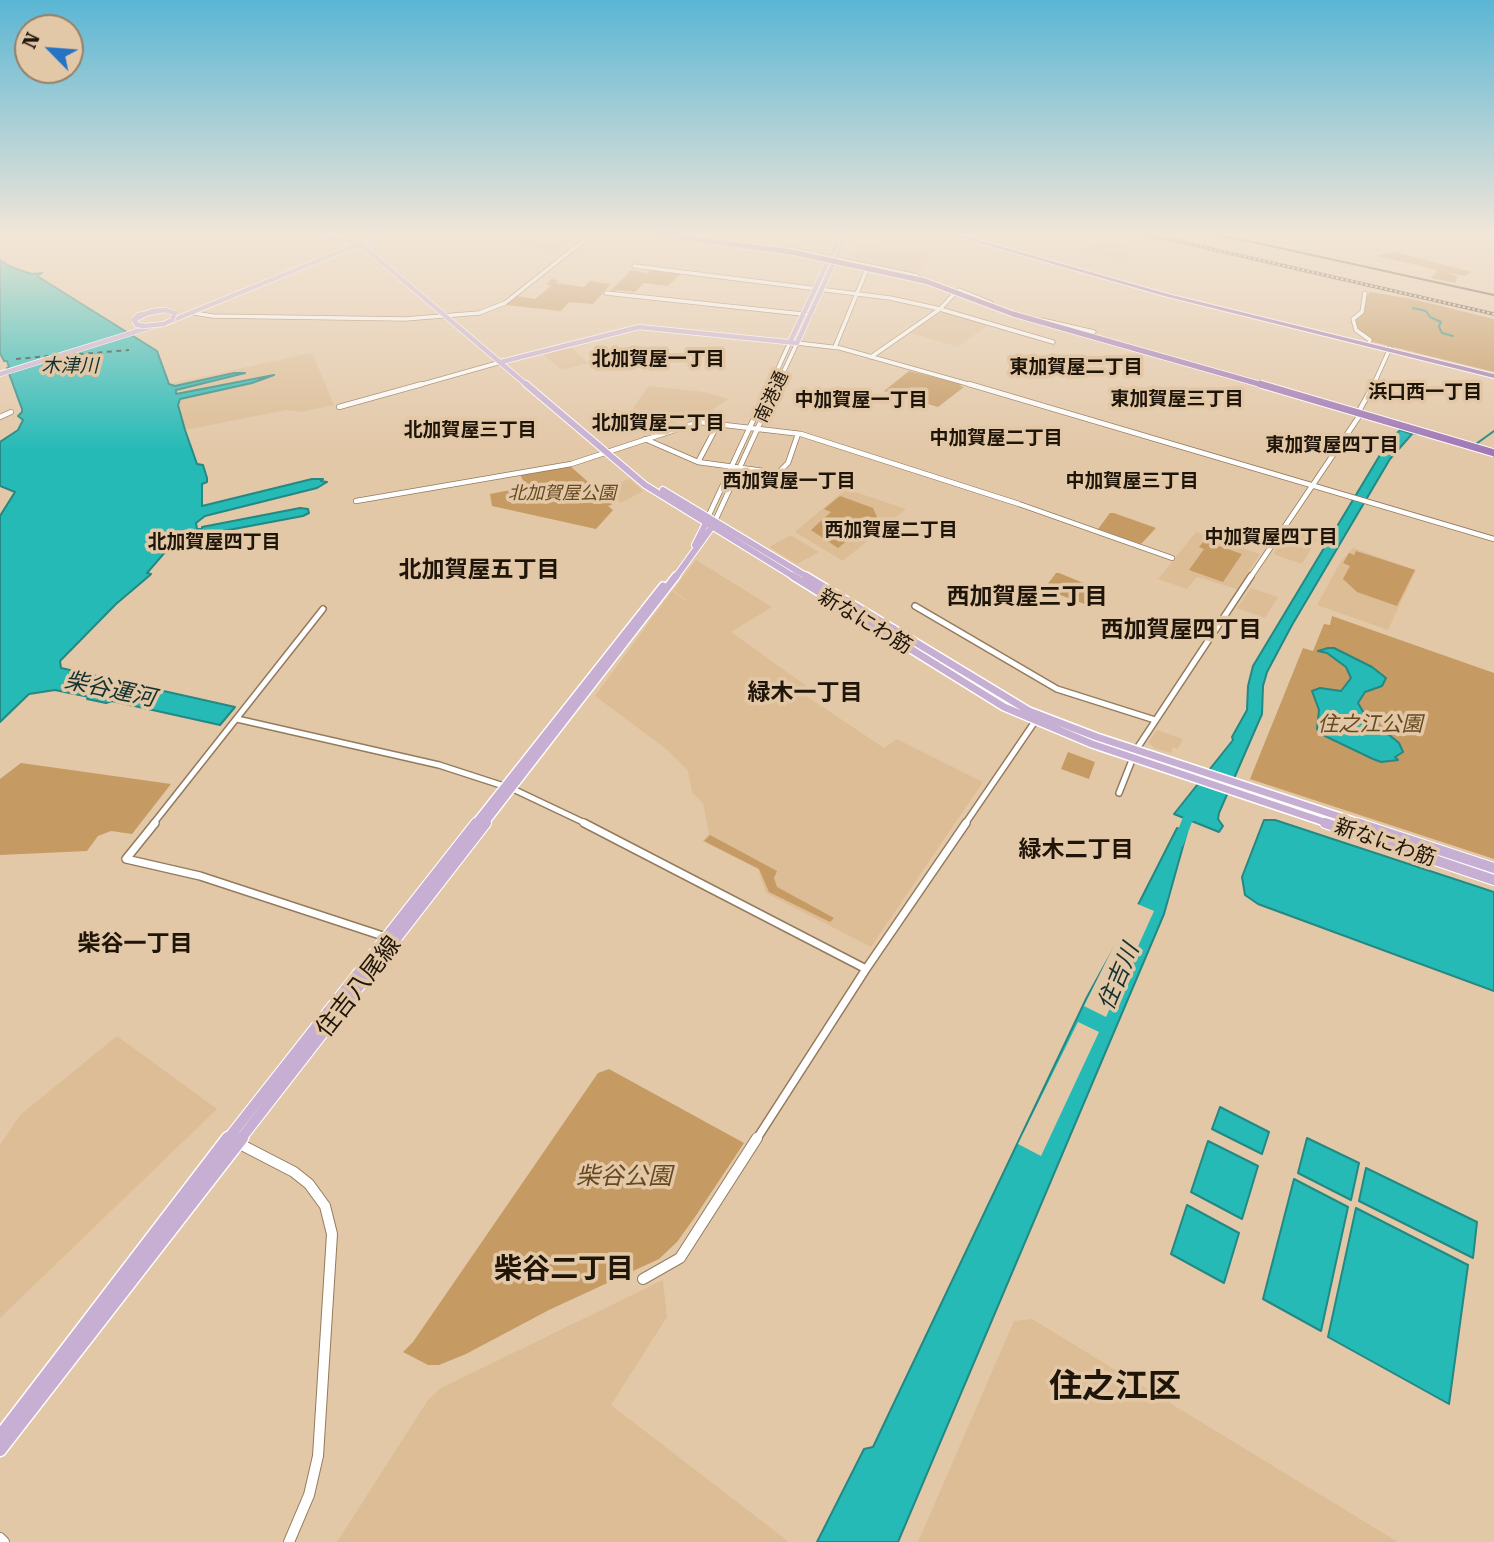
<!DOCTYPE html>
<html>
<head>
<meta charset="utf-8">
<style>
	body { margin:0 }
	#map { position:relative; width:1494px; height:1542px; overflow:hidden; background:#e3c8a8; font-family:"Roboto Serif",serif }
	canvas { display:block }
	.north { position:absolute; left:14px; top:14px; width:70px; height:70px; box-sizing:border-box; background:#e3c8a8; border:2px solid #958068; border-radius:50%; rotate:295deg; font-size:19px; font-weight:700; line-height:28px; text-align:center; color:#1f1509 }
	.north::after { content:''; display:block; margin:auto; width:24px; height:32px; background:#2673c3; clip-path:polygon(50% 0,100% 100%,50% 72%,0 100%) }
</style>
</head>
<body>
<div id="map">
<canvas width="1494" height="1542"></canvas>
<div class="north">N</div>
</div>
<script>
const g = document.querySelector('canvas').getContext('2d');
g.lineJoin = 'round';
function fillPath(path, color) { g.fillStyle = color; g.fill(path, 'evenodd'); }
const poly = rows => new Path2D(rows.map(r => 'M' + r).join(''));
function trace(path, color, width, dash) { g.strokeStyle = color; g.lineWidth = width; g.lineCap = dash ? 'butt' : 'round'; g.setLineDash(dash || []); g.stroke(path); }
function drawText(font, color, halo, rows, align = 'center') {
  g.font = font + ' "Roboto Serif","Noto Sans JP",serif'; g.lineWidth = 7; g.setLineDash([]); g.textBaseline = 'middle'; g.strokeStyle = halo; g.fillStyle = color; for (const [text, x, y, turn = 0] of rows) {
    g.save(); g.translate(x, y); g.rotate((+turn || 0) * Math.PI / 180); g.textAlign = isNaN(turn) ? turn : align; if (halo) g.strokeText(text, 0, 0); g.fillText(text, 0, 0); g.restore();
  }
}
fillPath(poly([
	[532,234,557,234,577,237,557,252,511,243,515,239,524,240],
	[1099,241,1129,245,1123,252,1130,254,1124,260,1082,252],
	[862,244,881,248,931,256,916,274,853,261,858,245],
	[941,311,986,325,987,326,958,347,910,333],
	[564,347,572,348,588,363,562,370,541,353],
	[312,353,334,405,301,412,287,410,185,430,173,383],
	[648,386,704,392,729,399,697,420,690,422,685,419,671,424,657,412,633,409],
	[630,479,643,491,621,503,607,493,613,490,609,486],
	[846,489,906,509,843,561,795,532],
	[1289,530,1317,539,1302,564,1273,554],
	[1196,532,1260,554,1237,589,1197,577,1187,589,1158,579],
	[789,536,792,536,819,552,797,564,769,547],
	[1353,548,1416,570,1388,630,1317,605,1341,561],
	[696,560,772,607,731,632,812,690,805,695,884,748,897,739,983,782,871,947,766,893,758,869,702,841,709,834,703,803,692,793,688,771,666,749,595,696,672,591,696,607,673,590],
	[1251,588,1278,597,1265,618,1237,608],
	[1157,730,1183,739,1178,749,1173,747,1171,753,1154,748,1149,742],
	[117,1036,217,1109,0,1318,0,1145,20,1115],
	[663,1280,667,1317,611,1405,789,1542,337,1542,428,1400,441,1388],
	[1032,1319,1398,1542,918,1542,1014,1321]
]), '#dcbd96');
fillPath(poly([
	[1397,251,1398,253,1472,272,1465,276,1445,272,1457,276,1456,283,1431,278,1438,270,1377,256],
	[651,269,680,274,668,286,644,283,635,292,617,290,613,293,609,292,631,270,647,273],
	[552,279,557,280,556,283,584,287,590,281,611,284,593,304,569,302,561,311,506,305,517,296,535,299,551,286,546,284],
	[1370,292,1412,299,1494,319,1494,372,1373,342,1358,330,1354,319,1364,312,1363,300],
	[909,371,962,384,960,386,964,387,938,407,884,391],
	[569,465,613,504,608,506,613,510,596,529,492,506,490,494,526,487,520,474],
	[840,496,873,508,877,517,838,548,811,530,831,512,824,509],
	[1110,513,1114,513,1156,528,1141,544,1098,529],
	[1204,541,1242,554,1223,582,1189,570,1204,549,1199,547],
	[1356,551,1415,570,1397,606,1357,592,1343,579,1350,566,1343,563,1349,553,1354,555],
	[1056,573,1059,573,1103,591,1090,606,1044,589],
	[1332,616,1494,673,1494,859,1250,779,1303,648,1313,651,1324,624,1330,625],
	[1068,752,1095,762,1089,779,1061,769],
	[21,763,171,784,132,834,111,831,98,836,87,851,0,855,0,779],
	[710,835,777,871,774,878,777,887,834,918,830,922,769,892,759,869,704,841],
	[609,1069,744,1143,695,1217,677,1242,659,1259,549,1310,466,1354,439,1365,428,1365,403,1352,413,1342,598,1073]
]), '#c59a63');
const water = poly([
	[0,260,11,267,32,274,42,273,37,276,157,351,169,384,175,386,234,373,245,373,176,390,176,394,274,375,252,383,180,399,178,405,185,430,197,464,203,465,207,478,207,482,202,484,202,506,312,479,323,479,321,481,327,482,317,488,205,516,196,523,197,529,201,529,202,532,202,527,300,508,308,509,309,513,303,516,202,535,198,541,176,545,166,551,147,573,151,574,149,576,116,604,60,661,61,668,235,707,220,725,112,701,106,703,87,699,89,697,55,690,29,694,0,722,0,516,15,492,0,486,0,442,18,430,23,420,18,416,22,412,22,409,7,368,9,367,7,361,4,361,0,353,0,260],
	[1400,430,1412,434,1390,459,1292,625,1267,672,1263,686,1262,714,1219,813,1218,819,1223,826,1219,832,1174,814,1233,740,1232,737,1247,710,1248,686,1253,666,1386,445,1400,430],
	[1328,648,1334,648,1372,667,1386,678,1382,686,1365,692,1358,703,1365,715,1399,743,1403,752,1395,757,1398,760,1381,762,1373,759,1325,736,1317,729,1319,710,1312,691,1320,688,1341,691,1351,678,1346,667,1327,653,1318,651,1328,648],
	[1264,820,1275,820,1494,892,1494,991,1258,904,1245,895,1242,877,1264,820],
	[1177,828,1187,832,1164,914,898,1542,817,1542,864,1449,873,1447,1087,997,1140,901,1177,828],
	[1220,1107,1269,1132,1262,1154,1212,1129,1220,1107],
	[1307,1138,1359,1163,1351,1200,1298,1173,1307,1138],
	[1208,1141,1258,1166,1242,1219,1191,1192,1208,1141],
	[1366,1168,1477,1222,1473,1258,1359,1201,1366,1168],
	[1294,1179,1348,1207,1321,1331,1263,1299,1294,1179],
	[1187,1205,1239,1233,1224,1283,1171,1254,1187,1205],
	[1356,1208,1468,1265,1449,1404,1328,1337,1356,1208]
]);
fillPath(water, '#26bab7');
trace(water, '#248883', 2);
fillPath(poly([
	[1135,903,1154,911,1106,1017,1084,1006],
	[1078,1022,1099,1032,1041,1156,1018,1144]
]), '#e3c8a8');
trace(poly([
	[1413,308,1426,311,1430,317,1441,322,1439,326],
	[1439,327,1442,333,1453,336],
	[1406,432,1418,434],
	[1476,444,1494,431]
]), '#248883', 2);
fillPath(poly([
	[1196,809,1200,810,1201,813,1192,822,1183,846,1175,846,1173,843,1183,817,1196,809]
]), '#26bab7');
trace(poly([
	[69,355,129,350],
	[16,359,49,356]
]), '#143130', 2, [5, 4.5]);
const minorFar4 = poly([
	[361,243,390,234],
	[789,249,917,276],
	[634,266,890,298,940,309,1053,342],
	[959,290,991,303],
	[606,293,811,315],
	[1365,293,1362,312,1353,319,1356,330,1370,340,1368,345],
	[194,313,213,316,405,319,479,313,505,303,592,234],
	[1042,320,1094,332],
	[835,347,867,269],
	[871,357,940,309,955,293],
	[416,386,501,362],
	[770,386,790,342],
	[777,386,797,343,840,348,975,386],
	[1373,386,1390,348]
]);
const minorFar3 = poly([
	[969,384,1494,539],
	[339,407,422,384],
	[0,417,11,412],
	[645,439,698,462,778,473,788,463,798,434],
	[698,462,718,424],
	[356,501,571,464,699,422,801,434,1019,504,1172,558],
	[708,517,770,384],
	[715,521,778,384],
	[1250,578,1360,415,1359,411,1374,384]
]);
const minorFar2 = poly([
	[915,606,1057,689,1155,720],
	[237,719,439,765,513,789,587,824],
	[1119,793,1136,750,1251,576],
	[153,824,323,609],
	[965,824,1038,717]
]);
const minorFar1 = poly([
	[155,823,126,859,200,876,386,937],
	[584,823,866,969],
	[756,1140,866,969,966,823]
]);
const minor = poly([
	[236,1142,294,1172,309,1184,325,1206,332,1234,318,1456,309,1495,289,1542],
	[643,1279,680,1258,757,1138],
	[0,1538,4,1542]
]);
const majorFar4 = poly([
	[310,234,351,242,365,248,528,386],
	[166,323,359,244],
	[790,342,841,234],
	[501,362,639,327,797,343,847,234],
	[0,374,154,326]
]);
const majorFar3 = poly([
	[526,384,645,485,796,578],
	[663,490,809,578],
	[695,545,708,519],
	[675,578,714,524]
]);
const majorFar2 = poly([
	[793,576,1004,707,1092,744,1330,824],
	[806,576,1029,711,1097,737,1362,824],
	[475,824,663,586],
	[484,824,676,576]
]);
const majorFar1 = poly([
	[1325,823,1494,880],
	[1357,823,1494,868],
	[227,1140,476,823],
	[240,1140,486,823]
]);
const major = poly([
	[0,1436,228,1138],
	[0,1450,242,1138]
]);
const highway = poly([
	[948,234,957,234,1168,294,1494,374,1494,378,1164,296,948,234]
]);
trace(minorFar4, '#937b5d', 5);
trace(minorFar3, '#937b5d', 6);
trace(minorFar2, '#937b5d', 8);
trace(minorFar1, '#937b5d', 10);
trace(minor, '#937b5d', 12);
trace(majorFar4, '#fff', 6);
trace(majorFar3, '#fff', 8);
trace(majorFar2, '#fff', 10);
trace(majorFar1, '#fff', 12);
trace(major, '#fff', 15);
trace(highway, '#fff', 2);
trace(minorFar4, '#fff', 3.5);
trace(minorFar3, '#fff', 4.5);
trace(minorFar2, '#fff', 5);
trace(minorFar1, '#fff', 7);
trace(minor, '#fff', 10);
trace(majorFar4, '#c7afd4', 4.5);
trace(majorFar3, '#c7afd4', 6);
trace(majorFar2, '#c7afd4', 7);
trace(majorFar1, '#c7afd4', 10);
trace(major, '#c7afd4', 12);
fillPath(highway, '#a179b7');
trace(poly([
	[1216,234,1494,295]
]), '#524432', 2);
const rail = poly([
	[1146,234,1494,314]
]);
trace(rail, '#524432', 3.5);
trace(rail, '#e3c8a8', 2, [2.5]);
const majorBridge = poly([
	[165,310,175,313],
	[165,310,175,313],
	[134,320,136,324,144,326],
	[134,320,137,325,144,326],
	[134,320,138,315,165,310],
	[134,320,152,311,165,310],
	[172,320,175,313],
	[172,320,175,313],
	[168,322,172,320],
	[168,322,172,320],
	[164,324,168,322],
	[164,324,168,322],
	[144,326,164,324],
	[144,326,164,324]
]);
const highwayBridgeFar1 = poly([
	[656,234,791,252,925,281,1013,314,1266,386]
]);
const highwayBridge = poly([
	[1260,384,1494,453]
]);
trace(majorBridge, '#fff', 6, []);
trace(highwayBridgeFar1, '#fff', 7, []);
trace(highwayBridge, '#fff', 9, []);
trace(majorBridge, '#c7afd4', 4.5);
trace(highwayBridgeFar1, '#a179b7', 5);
trace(highwayBridge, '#a179b7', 7);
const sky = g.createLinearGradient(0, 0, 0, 450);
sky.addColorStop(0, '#5ab6d4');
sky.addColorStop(0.52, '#f2e6d8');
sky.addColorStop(1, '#f2e6d800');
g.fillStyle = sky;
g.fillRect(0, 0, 1494, 450);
drawText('18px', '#1f1509', '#e3c8a8', [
	["南港通",772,397,-65]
]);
drawText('italic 18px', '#674920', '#e3c8a8', [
	["北加賀屋公園",562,494]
]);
drawText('bold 19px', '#1f1509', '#e3c8a8', [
	["北加賀屋一丁目",658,359],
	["東加賀屋二丁目",1076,367],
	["浜口西一丁目",1425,392],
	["東加賀屋三丁目",1177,399],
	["中加賀屋一丁目",861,400],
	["北加賀屋二丁目",658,423],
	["北加賀屋三丁目",470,430],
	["中加賀屋二丁目",996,438],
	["東加賀屋四丁目",1332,445],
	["西加賀屋一丁目",789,481],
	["中加賀屋三丁目",1132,481],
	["西加賀屋二丁目",891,530],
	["中加賀屋四丁目",1271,537],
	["北加賀屋四丁目",214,542]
]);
drawText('italic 19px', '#143130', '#e3c8a8', [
	["木津川",70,366]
]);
drawText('21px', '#1f1509', '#e3c8a8', [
	["新なにわ筋",865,622,31],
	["新なにわ筋",1385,843,19]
]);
drawText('italic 21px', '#674920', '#e3c8a8', [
	["住之江公園",1370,725]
]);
drawText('bold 23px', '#1f1509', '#e3c8a8', [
	["北加賀屋五丁目",479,570],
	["西加賀屋三丁目",1027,597],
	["西加賀屋四丁目",1181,630],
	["緑木一丁目",805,693],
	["緑木二丁目",1076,850],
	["柴谷一丁目",135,944]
]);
drawText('italic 23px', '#143130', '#e3c8a8', [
	["柴谷運河",110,690,12],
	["住吉川",1119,977,-67]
]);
drawText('24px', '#1f1509', '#e3c8a8', [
	["住吉八尾線",359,987,-52]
]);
drawText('italic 24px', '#674920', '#e3c8a8', [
	["柴谷公園",624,1177]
]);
drawText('bold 28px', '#1f1509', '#e3c8a8', [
	["柴谷二丁目",564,1270]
]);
drawText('bold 33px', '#1f1509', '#e3c8a8', [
	["住之江区",1115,1387]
]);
</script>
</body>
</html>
